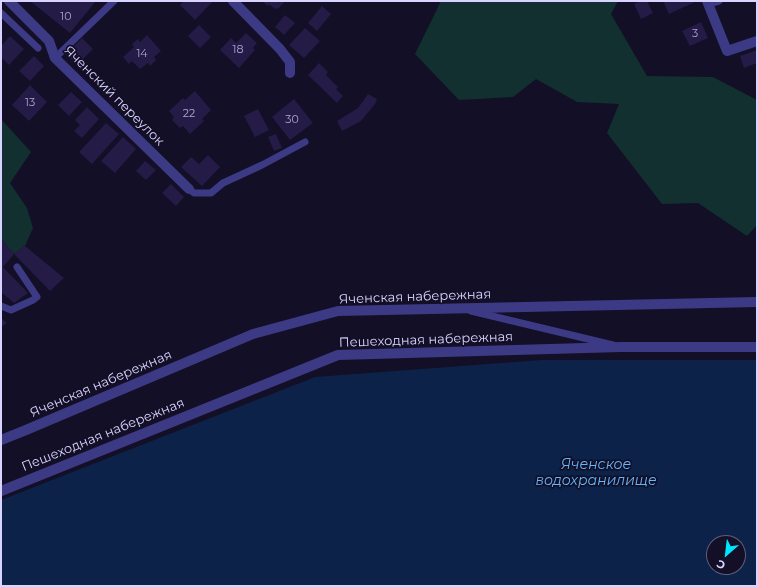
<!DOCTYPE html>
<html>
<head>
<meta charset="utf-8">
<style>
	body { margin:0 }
	#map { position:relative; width:758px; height:587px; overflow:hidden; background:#130f26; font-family:Montserrat,sans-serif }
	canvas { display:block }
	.frame { position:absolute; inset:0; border:2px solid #d9d4ff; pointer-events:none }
	.north { position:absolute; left:706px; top:535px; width:40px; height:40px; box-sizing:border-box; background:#130f26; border:1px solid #625e7d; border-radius:50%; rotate:208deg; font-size:11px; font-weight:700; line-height:16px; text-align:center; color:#d9d4ff }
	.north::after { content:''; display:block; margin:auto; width:14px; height:18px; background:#00e5ff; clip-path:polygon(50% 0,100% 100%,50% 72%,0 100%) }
</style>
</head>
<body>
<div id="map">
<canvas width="758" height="587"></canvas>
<div class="frame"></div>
<div class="north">С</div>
</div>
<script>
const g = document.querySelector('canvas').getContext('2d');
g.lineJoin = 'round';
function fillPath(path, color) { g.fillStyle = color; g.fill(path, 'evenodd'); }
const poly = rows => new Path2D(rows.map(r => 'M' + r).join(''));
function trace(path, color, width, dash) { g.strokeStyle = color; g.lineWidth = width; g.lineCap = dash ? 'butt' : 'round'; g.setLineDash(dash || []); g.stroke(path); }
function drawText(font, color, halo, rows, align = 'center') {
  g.font = font + ' Montserrat,sans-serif'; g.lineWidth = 3.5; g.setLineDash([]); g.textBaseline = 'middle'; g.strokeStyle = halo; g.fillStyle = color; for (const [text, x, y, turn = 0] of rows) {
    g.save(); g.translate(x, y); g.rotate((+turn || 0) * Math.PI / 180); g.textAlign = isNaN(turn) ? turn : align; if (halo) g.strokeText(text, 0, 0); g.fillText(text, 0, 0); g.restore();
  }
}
fillPath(poly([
	[441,1,618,1,611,14,647,76,713,77,757,100,757,225,747,236,698,203,662,204,607,133,619,104,577,102,536,79,513,97,459,100,415,54],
	[1,119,31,152,10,183,27,208,33,228,25,246,14,254,1,239]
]), '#12302f');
fillPath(poly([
	[541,360,757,360,757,586,1,586,1,500,315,377],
	[714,543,738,543,738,567,714,567]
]), '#0c2248');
fillPath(poly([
	[30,1,96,1,70,33],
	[184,1,213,1,195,20,180,5],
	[262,1,285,1,279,8,275,9,269,4,268,6],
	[640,1,647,1,653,13,641,19,634,4],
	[663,1,693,1,693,3,669,14],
	[322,6,331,14,317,31,308,23],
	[285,15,295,23,284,35,275,27],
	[701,22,708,38,690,46,682,31],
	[199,25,211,37,200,48,188,36],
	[305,28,320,41,304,58,289,45],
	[246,33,257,43,253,48,255,50,239,68,220,50,231,38,236,43],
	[147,35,161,51,154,57,156,60,150,66,148,63,140,69,132,61,129,64,123,57,134,47,132,44,138,39,140,42],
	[10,36,24,49,9,65,1,57,1,46],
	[82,38,93,49,77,65,66,54],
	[757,50,757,63,744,68,740,56],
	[34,56,44,66,30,81,19,71],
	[319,63,328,72,326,75,338,87,336,89,343,96,337,103,308,75],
	[30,85,47,102,29,121,12,105],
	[195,91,211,110,202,119,204,121,190,134,183,126,180,128,172,120,174,117,169,111,183,98,185,100],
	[71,92,82,102,69,116,58,105],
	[368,94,377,99,375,104,361,121,342,131,337,121,358,108],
	[294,99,313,123,290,140,272,117],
	[87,107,99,119,82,138,74,131,80,125,75,120],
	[258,109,269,130,255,137,244,116],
	[106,123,119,134,92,164,79,152],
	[276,134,282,148,274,151,268,137],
	[123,137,136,149,115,173,101,161],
	[208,155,220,167,202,186,181,167,191,157,199,164],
	[145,161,156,170,146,180,136,171],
	[171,184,184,197,176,206,162,193],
	[1,239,14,254,3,267,28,293,14,303,1,292],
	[25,246,64,278,50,291,14,254],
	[1,318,7,323,1,327]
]), '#241b47');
trace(poly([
	[708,4,719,1],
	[1,13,38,48],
	[55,58,114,1],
	[189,189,194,193,211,193,223,183,262,165,305,142],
	[1,306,11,310,33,300,37,297,17,267],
	[471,311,613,345]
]), '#3d3a85', 7);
trace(poly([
	[1,491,338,355,621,347,757,347]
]), '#3d3a85', 10);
trace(poly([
	[9,1,49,41,55,58,189,189],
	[233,1,280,49,290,62,290,73],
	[707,1,727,51,757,41]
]), '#3d3a85', 10);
trace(poly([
	[1,440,26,430,253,334,338,311,757,302]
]), '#3d3a85', 10);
drawText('11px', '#aca6d1', null, [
	["10",66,17],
	["3",695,34],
	["18",238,50],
	["14",142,54],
	["13",30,103],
	["22",189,114],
	["30",292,120]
]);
drawText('13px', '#d9d4ff', '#130f26', [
	["Яченский переулок",114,96,45],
	["Яченская набережная",415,297,-2],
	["Пешеходная набережная",426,340,-2],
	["Яченская набережная",101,384,-23],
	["Пешеходная набережная",103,435,-22]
]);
drawText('italic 14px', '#62b6ff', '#130f26', [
	["Яченское",596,465],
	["водохранилище",596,481]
]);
</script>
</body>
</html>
